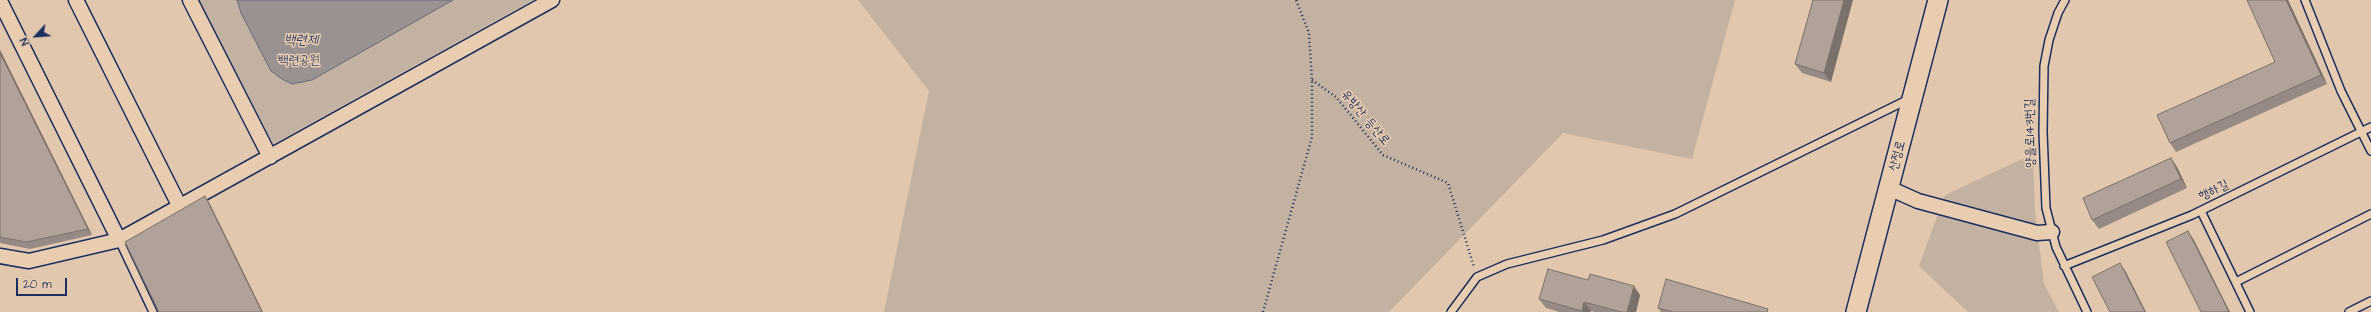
<!DOCTYPE html>
<html>
<head>
<meta charset="utf-8">
<style>
	body { margin:0 }
	#map { position:relative; width:2371px; height:312px; overflow:hidden; background:#e1c7ad; font-family:"Architects Daughter",sans-serif }
	canvas { display:block }
	.north { position:absolute; left:16px; top:16px; width:40px; height:40px; -webkit-text-stroke:3px #e9cdb0; paint-order:stroke; rotate:244deg; font-size:11px; font-weight:700; line-height:16px; text-align:center; color:#1b2f5e }
	.north::after { content:''; display:block; margin:auto; width:14px; height:18px; background:#1b2f5e; clip-path:polygon(50% 0,100% 100%,50% 72%,0 100%) }
	.scale { position:absolute; left:16px; top:278px; width:51px; height:18px; box-sizing:border-box; border:2px solid #1b2f5e; border-top:0; padding-left:5px; font-size:12px; line-height:14px; white-space:nowrap; color:#1b2f5e; -webkit-text-stroke:3px #e9cdb0; paint-order:stroke }
</style>
</head>
<body>
<div id="map">
<canvas width="2371" height="312"></canvas>
<div class="north">N</div>
<div class="scale">20 m</div>
</div>
<script>
const g = document.querySelector('canvas').getContext('2d');
g.lineJoin = 'round';
function fillPath(path, color) { g.fillStyle = color; g.fill(path, 'evenodd'); }
const poly = rows => new Path2D(rows.map(r => 'M' + r).join(''));
function trace(path, color, width, dash) { g.strokeStyle = color; g.lineWidth = width; g.lineCap = dash ? 'butt' : 'round'; g.setLineDash(dash || []); g.stroke(path); }
function drawText(font, color, halo, rows, align = 'center') {
  g.font = font + ' "Architects Daughter","Poor Story",sans-serif'; g.lineWidth = 3; g.setLineDash([]); g.textBaseline = 'middle'; g.strokeStyle = halo; g.fillStyle = color; for (const [text, x, y, turn = 0] of rows) {
    g.save(); g.translate(x, y); g.rotate((+turn || 0) * Math.PI / 180); g.textAlign = isNaN(turn) ? turn : align; if (halo) g.strokeText(text, 0, 0); g.fillText(text, 0, 0); g.restore();
  }
}
fillPath(poly([
	[199,0,533,0,273,144],
	[858,0,1735,0,1692,159,1563,133,1389,312,884,312,929,91],
	[2033,154,2035,212,2044,284,2059,312,1968,312,1919,266,1945,195]
]), '#c3b1a1');
const water = poly([
	[237,0,453,0,312,80,292,84,282,79,271,71,241,13,237,0]
]);
fillPath(water, '#9a9191');
trace(water, '#676a7d', 1);
const lane = poly([
	[2065,0,2058,13,2049,40,2044,66,2043,132,2046,208,2056,247,2087,312],
	[2305,0,2341,91,2371,151],
	[2201,211,2250,312],
	[119,240,153,312],
	[2064,266,2192,215,2371,127],
	[2236,282,2371,214],
	[1451,312,1477,277,1507,264,1603,240,1675,214,1909,99],
	[2349,312,2371,301]
]);
const street = poly([
	[76,0,180,207],
	[190,0,270,157],
	[0,1,119,240],
	[1889,188,1918,201,2037,233,2052,232],
	[0,256,29,261,119,240,552,0]
]);
const secondary = poly([
	[1856,312,1938,0]
]);
trace(lane, '#1b2f5e', 10);
trace(street, '#1b2f5e', 17);
trace(secondary, '#1b2f5e', 22);
trace(poly([
	[1312,80,1336,97,1383,155,1448,183,1474,267],
	[1263,312,1312,137,1312,80,1309,33,1296,0]
]), '#1b2f5e', 2.5, [1, 3]);
trace(lane, '#e9cdb0', 7);
trace(street, '#e9cdb0', 14);
trace(secondary, '#e9cdb0', 19);
fillPath(poly([
	[1813,0,1831,82,1802,73,1795,64],
	[2288,0,2327,84,2176,152,2170,143,2275,62],
	[0,50,92,235,30,249,0,243],
	[2171,158,2177,167,2187,188,2099,229,2092,220],
	[1640,295,1636,312,1594,312,1591,311,1591,312,1559,312,1546,308,1539,299],
	[1658,308,1770,312,1661,312]
]), '#978a84');
fillPath(poly([
	[1844,0,1853,0,1831,82,1824,73],
	[2286,0,2288,0,2327,84,2321,75],
	[0,50,92,235,88,229,0,53],
	[2171,158,2177,167,2187,188,2181,179],
	[205,196,210,204,263,312,262,312],
	[2188,231,2194,240,2230,312,2229,312],
	[2120,263,2126,272,2146,312,2145,312],
	[1634,286,1640,295,1636,312,1627,312],
	[1584,302,1591,311,1591,312,1583,312,1582,311]
]), '#7b716b');
const building = poly([
	[1813,0,1844,0,1824,73,1795,64,1813,0],
	[2247,0,2286,0,2321,75,2170,143,2157,115,2275,62,2247,0],
	[0,53,88,229,26,242,0,237,0,53],
	[2171,158,2181,179,2092,220,2083,198,2171,158],
	[205,196,262,312,159,312,125,242,205,196],
	[2188,231,2229,312,2201,312,2166,242,2188,231],
	[2120,263,2145,312,2110,312,2092,277,2120,263],
	[1548,269,1588,280,1590,274,1634,286,1627,312,1621,312,1584,302,1582,311,1539,299,1548,269],
	[1666,279,1768,309,1767,312,1673,312,1658,308,1666,279]
]);
fillPath(building, '#b0a199');
trace(building, '#7b716b', 1);
drawText('13px', '#344268', '#e9cdb0', [
	["백련공원",299,61]
]);
drawText('13px', '#1b2f5e', '#e9cdb0', [
	["유방산 등산로",1365,118,50],
	["양을로143번길",2031,133,-91],
	["산정로",1898,156,-75],
	["행하길",2214,191,-26]
]);
drawText('italic 14px', '#2e3e66', '#e9cdb0', [
	["백련제",301,41]
]);
</script>
</body>
</html>
